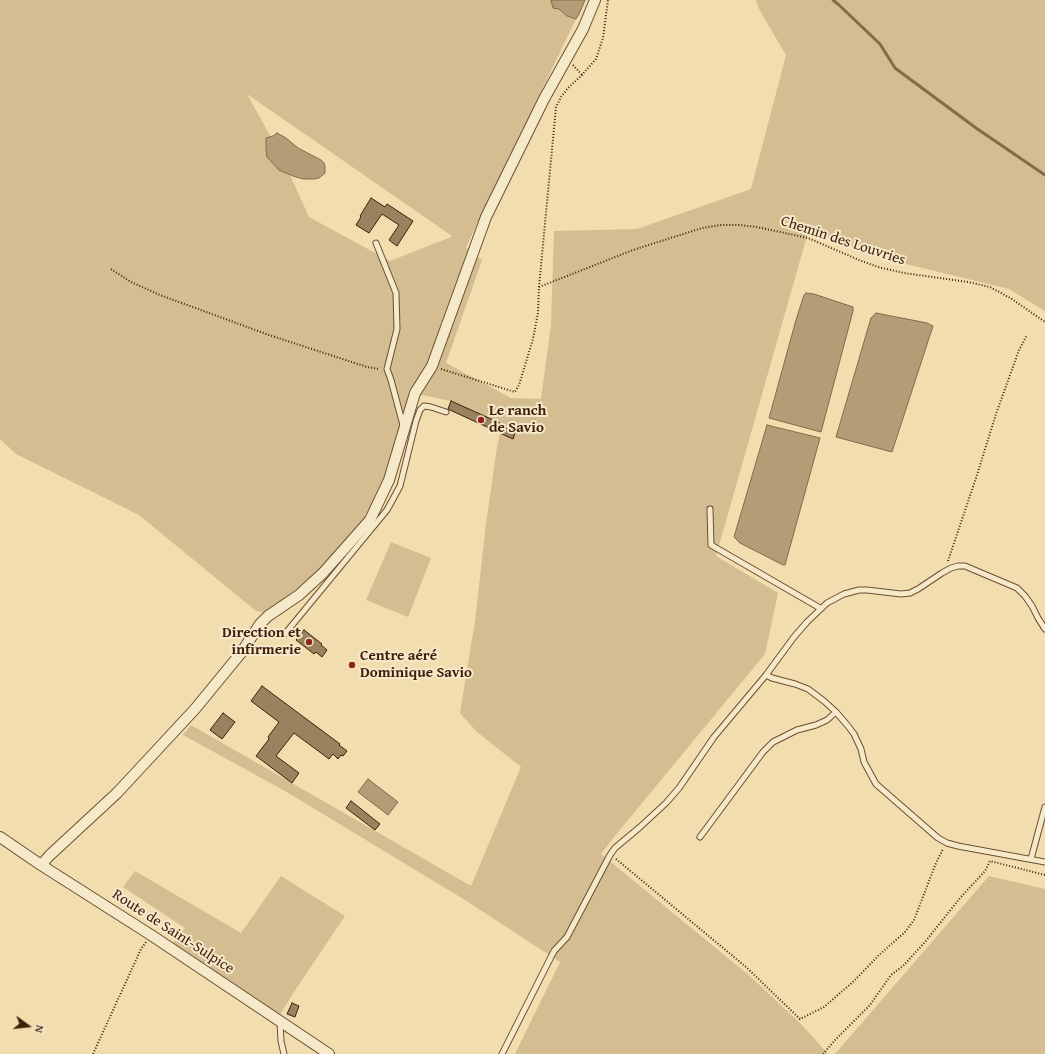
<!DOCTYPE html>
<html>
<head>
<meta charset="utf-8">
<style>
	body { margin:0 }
	#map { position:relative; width:1045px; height:1054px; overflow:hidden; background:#f1ddad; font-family:"Gentium Book Plus",serif }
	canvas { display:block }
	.north { position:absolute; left:8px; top:1006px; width:40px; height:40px; -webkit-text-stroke:3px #f6e9ca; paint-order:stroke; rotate:105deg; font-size:11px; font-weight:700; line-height:16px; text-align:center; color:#3e1f0b }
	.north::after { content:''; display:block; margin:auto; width:14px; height:18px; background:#3e1f0b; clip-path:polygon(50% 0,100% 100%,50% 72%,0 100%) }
</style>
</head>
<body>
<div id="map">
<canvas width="1045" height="1054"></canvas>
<div class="north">N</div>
</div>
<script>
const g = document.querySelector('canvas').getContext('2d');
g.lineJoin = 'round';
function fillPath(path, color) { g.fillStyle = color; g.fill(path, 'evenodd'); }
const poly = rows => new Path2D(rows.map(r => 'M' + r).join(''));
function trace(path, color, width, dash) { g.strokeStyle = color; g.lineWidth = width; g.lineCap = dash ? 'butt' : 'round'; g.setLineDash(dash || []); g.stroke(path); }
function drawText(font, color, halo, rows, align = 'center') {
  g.font = font + ' "Gentium Book Plus",serif'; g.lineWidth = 4; g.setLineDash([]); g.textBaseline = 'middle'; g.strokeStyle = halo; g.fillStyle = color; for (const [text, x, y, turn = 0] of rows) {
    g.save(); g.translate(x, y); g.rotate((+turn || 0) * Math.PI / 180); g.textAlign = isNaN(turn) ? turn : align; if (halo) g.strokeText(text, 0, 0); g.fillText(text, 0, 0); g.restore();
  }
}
fillPath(poly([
	[0,0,551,0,553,8,559,9,567,16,576,19,466,247,482,260,446,363,511,398,541,399,551,325,554,231,637,229,751,189,786,55,759,9,756,0,1045,0,1045,311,1009,289,877,257,809,229,716,556,778,593,765,654,614,837,601,854,751,977,802,1025,828,1054,515,1054,560,962,465,900,285,791,183,735,191,725,471,886,521,767,476,731,460,713,475,621,486,524,497,447,502,426,499,424,499,423,451,401,412,393,384,479,366,519,313,576,265,613,256,611,139,515,109,500,16,454,0,439],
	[247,94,452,236,451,237,390,261,309,217,282,157],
	[391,542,431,558,408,617,366,600],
	[135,871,241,933,281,876,345,916,294,992,279,1016,172,944,185,928,123,887],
	[989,876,1045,889,1045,1054,835,1054]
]), '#d3bd91');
const water = poly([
	[551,0,585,0,579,14,576,19,567,16,559,9,553,8,551,0],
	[277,133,286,138,298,148,321,160,324,163,325,167,325,173,319,178,314,179,303,179,293,176,279,170,267,157,266,149,266,138,273,136,277,133],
	[806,293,814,294,853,307,853,311,821,432,769,418,796,320,804,295,806,293],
	[876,313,927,323,933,326,892,452,836,437,871,318,876,313],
	[767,425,820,438,785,565,783,565,740,543,734,537,767,425],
	[368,779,398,802,388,815,358,792,368,779]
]);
fillPath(water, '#b49c76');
trace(water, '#856a4b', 1);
trace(poly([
	[833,0,839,5,880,44,895,68,976,128,1045,175]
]), '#856a4b', 3);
const building = poly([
	[371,198,385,207,387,204,413,221,397,246,389,240,399,225,382,214,369,233,356,225,361,217,360,216,371,198],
	[451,401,500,423,499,424,515,433,513,439,450,410,448,409,451,401],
	[304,630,322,644,321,645,327,650,322,657,316,652,314,654,296,640,304,630],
	[262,686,340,744,339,745,347,751,343,756,341,755,338,759,333,754,329,759,294,733,276,756,299,773,292,783,256,756,269,739,268,737,279,722,251,701,262,686],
	[223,713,235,722,222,739,210,730,223,713],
	[351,801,380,824,375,830,346,808,351,801],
	[292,1003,299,1006,295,1017,287,1014,292,1003]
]);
fillPath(building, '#9b825f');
trace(building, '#3e1f0b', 1);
const lane = poly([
	[376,243,396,293,397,329,387,369,391,380,403,425],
	[710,509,711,545,820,608],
	[284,635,387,510,400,486,416,421,420,410,424,406,431,407,446,412],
	[766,675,772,678,795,684,808,689,824,701,836,712,848,726,854,734,861,749,864,762,876,784,938,838,947,843,958,846,1045,862],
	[700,837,763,752,773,742,797,730,816,725,827,720,836,712],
	[1031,859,1045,807],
	[280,1022,281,1041,284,1054],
	[502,1054,554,951,567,937,610,855,615,848,640,827,666,803,679,788,714,737,766,675,794,637,807,622,827,603,844,594,859,590,867,590,901,594,910,593,918,589,942,573,951,568,958,566,965,566,1017,588,1025,596,1032,606,1038,618,1045,629]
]);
const street = poly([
	[0,837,41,865,151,935,329,1054],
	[41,865,50,855,117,793,195,709,241,653,260,624,268,616,299,595,323,573,370,520,389,480,415,393,432,366,486,217,544,99,583,29,595,0]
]);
trace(lane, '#6b4e34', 7);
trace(street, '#6b4e34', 12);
trace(poly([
	[573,65,582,75],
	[111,269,131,282,160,295,269,335,367,367,379,369],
	[539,287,633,250,702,228,720,225,739,225,757,227,808,238,859,260,878,267,904,273,968,282,990,287,1012,299,1045,322],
	[441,369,515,392,519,385,533,339,538,313,539,287,556,107,561,97,568,88,582,75,596,59,603,38,608,0],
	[948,561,977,475,996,414,1019,350,1027,335],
	[616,859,746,967,800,1019,824,1007,854,981,879,955,905,932,914,920,936,863,943,849],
	[93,1054,141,949,146,942],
	[823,1054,836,1039,870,1005,891,975,903,966,925,942,960,898,985,871,990,861,1045,875]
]), '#3e1f0b', 2, [1, 2]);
trace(lane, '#f6e9ca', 5);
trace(street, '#f6e9ca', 10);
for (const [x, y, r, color] of [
	[481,420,4,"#8f2418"],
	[309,642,4,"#8f2418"],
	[352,665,4,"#8f2418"]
]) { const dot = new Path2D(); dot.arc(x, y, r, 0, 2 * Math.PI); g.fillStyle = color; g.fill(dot); trace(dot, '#f6e9ca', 1.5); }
drawText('15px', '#3e1f0b', '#f6e9ca', [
	["Chemin des Louvries",843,241,18],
	["Route de Saint-Sulpice",173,932,33]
]);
drawText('bold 15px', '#3e1f0b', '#f6e9ca', [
	["Le ranch",489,411],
	["de Savio",489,428],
	["Direction et",301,633,"right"],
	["infirmerie",301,650,"right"],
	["Centre aéré",360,656],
	["Dominique Savio",360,673]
], 'left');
</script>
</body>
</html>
